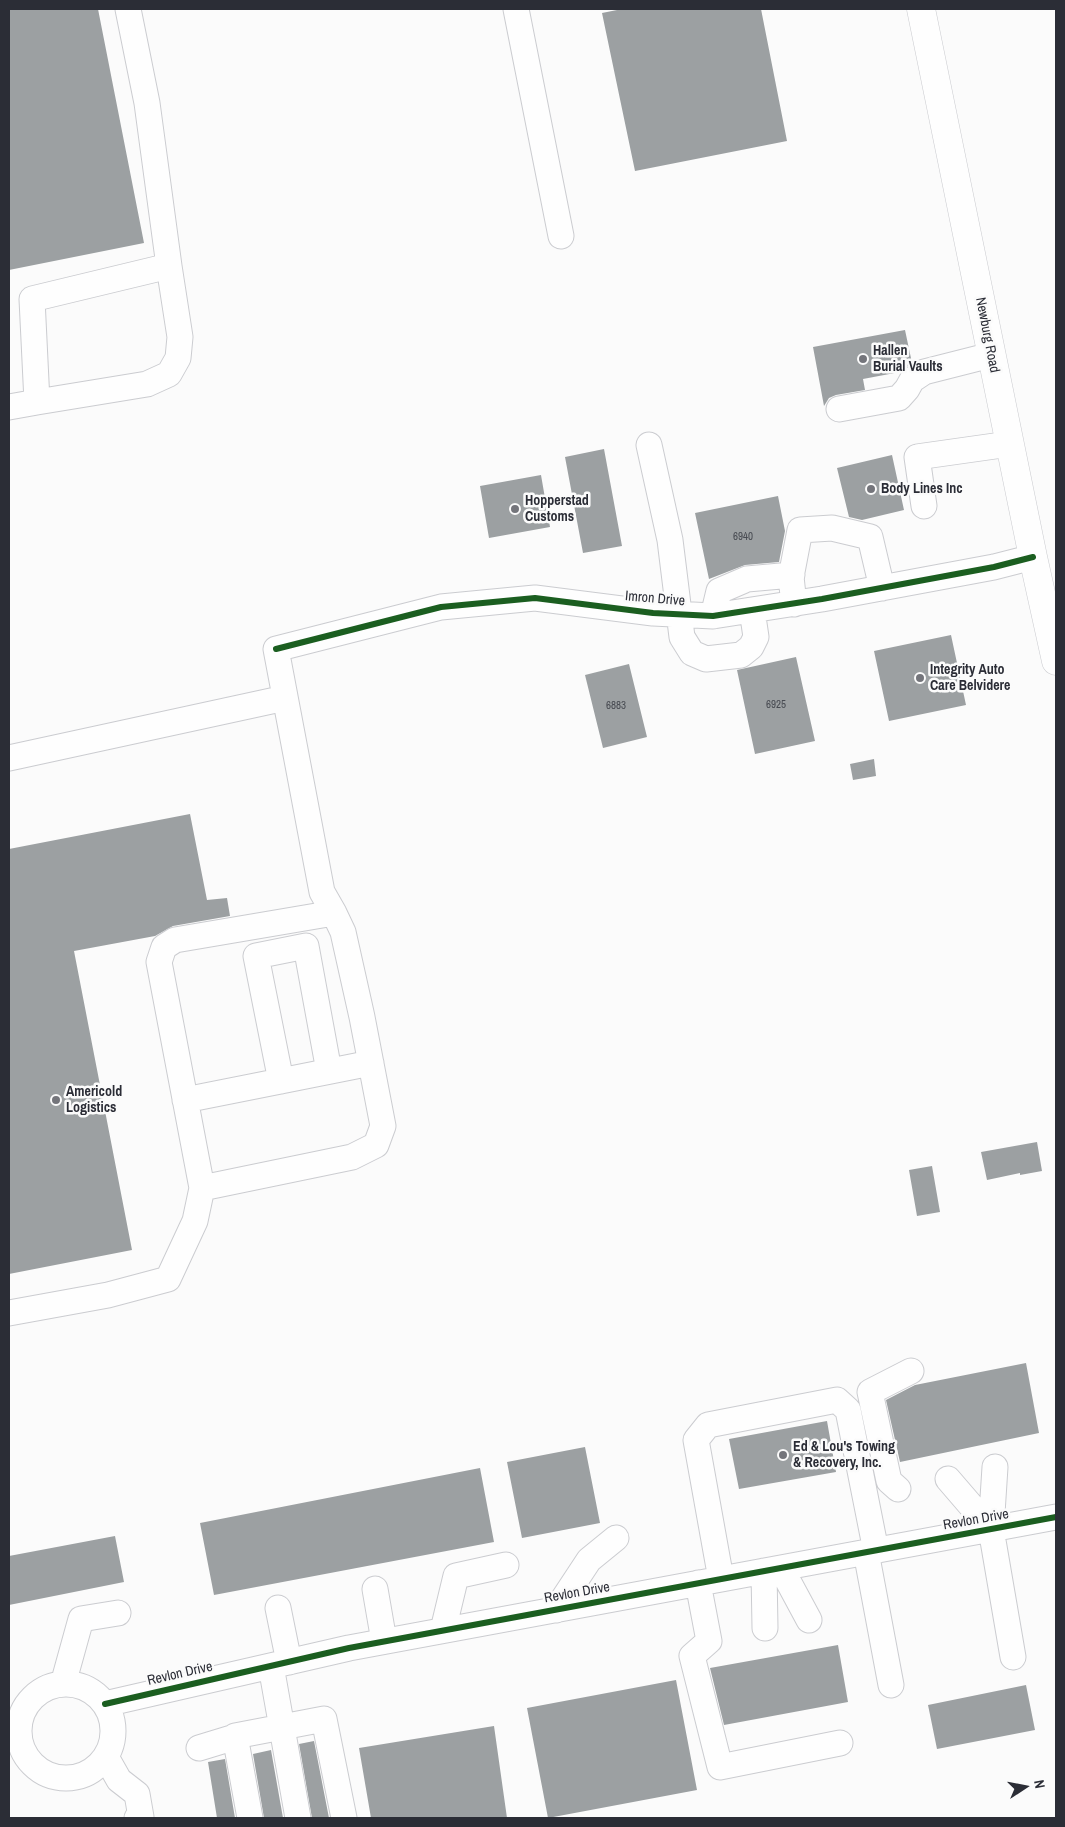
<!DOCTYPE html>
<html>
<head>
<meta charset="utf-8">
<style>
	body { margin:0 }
	#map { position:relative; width:1065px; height:1827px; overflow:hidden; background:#fbfbfb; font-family:"Archivo Narrow",sans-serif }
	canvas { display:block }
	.frame { position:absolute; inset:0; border:10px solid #2b2d36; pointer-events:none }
	.north { position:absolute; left:1000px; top:1762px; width:50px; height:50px; -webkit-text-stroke:4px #fbfbfb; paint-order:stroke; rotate:79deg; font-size:14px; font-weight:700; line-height:20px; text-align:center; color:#2b2d36 }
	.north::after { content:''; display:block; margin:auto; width:18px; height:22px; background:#2b2d36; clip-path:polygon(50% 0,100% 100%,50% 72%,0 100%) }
</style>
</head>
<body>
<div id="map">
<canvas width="1065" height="1827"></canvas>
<div class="frame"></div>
<div class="north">N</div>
</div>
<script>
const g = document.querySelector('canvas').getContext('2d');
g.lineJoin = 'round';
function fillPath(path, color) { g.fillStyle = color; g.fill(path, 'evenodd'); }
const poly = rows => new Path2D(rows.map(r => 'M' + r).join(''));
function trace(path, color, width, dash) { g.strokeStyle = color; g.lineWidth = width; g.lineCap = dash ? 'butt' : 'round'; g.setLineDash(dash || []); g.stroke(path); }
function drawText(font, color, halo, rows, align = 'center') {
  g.font = font + ' "Archivo Narrow",sans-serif'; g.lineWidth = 5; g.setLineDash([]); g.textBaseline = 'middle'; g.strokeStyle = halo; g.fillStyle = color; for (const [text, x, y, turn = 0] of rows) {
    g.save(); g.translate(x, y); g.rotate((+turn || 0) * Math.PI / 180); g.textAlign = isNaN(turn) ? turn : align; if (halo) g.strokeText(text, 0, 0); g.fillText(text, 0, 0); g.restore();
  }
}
fillPath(poly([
	[9,9,98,9,144,243,9,270],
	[622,9,761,9,787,141,635,171,602,13],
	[905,330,912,363,900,372,863,379,865,390,836,395,829,398,824,406,813,347],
	[604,449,622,546,583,553,565,457],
	[892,455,904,510,862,520,849,517,837,468],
	[541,475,550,527,489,538,480,486],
	[778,496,785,531,779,562,745,565,709,579,695,513],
	[951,635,966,705,889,721,874,651],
	[796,657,815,741,755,754,737,670],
	[629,664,647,737,603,748,585,675],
	[874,759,876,776,853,780,850,764],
	[190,814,207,900,227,898,230,916,173,926,155,936,74,951,132,1250,9,1274,9,849],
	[1037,1142,1042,1171,1020,1175,1020,1173,987,1180,981,1152],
	[932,1166,940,1212,917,1216,909,1170],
	[1026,1363,1039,1433,900,1462,886,1400,915,1385],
	[827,1421,836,1472,739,1489,729,1439],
	[585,1447,600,1523,522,1538,507,1462],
	[480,1468,494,1542,214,1595,200,1523],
	[115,1536,124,1582,9,1605,9,1556],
	[838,1645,848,1702,724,1725,710,1668],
	[676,1680,697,1790,548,1818,527,1708],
	[1026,1685,1035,1730,937,1749,928,1705],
	[494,1726,507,1818,371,1818,359,1748],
	[314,1741,329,1818,312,1818,299,1744],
	[271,1750,283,1818,264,1818,253,1754],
	[225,1759,235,1818,217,1818,208,1762]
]), '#9ca0a2');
const minor = poly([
	[516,9,561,236],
	[37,402,147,384,169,374,178,358,180,337,169,266],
	[9,407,37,402,32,299,169,266,147,103,128,9],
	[839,409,899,398,907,389,912,380,924,372,991,355],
	[649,445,670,540,682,637,692,653,706,659,741,655,751,647,756,637,752,610],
	[924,506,917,457,1009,444],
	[794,604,791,577,800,530,832,528,870,537,882,588],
	[713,616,719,591,747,579,792,575],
	[9,758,285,698],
	[334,913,175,940,164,947,159,962,202,1188,352,1157,376,1145,383,1126,362,1017,343,932,334,913,322,892,276,649,441,607,535,598,653,613,713,616,822,599,994,567,1033,557],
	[281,1081,256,956,306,946,329,1071],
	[185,1100,371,1063],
	[9,1313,108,1295,168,1279,195,1221,202,1188],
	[995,1467,991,1529,1013,1657],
	[948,1479,991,1529],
	[898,1489,889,1481,870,1392,911,1371],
	[866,1552,891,1685],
	[781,1568,809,1620],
	[764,1571,765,1628],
	[721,1579,696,1440,708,1425,837,1400,848,1410,876,1551],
	[698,1583,709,1641,692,1656,720,1767,840,1743],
	[375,1589,384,1641],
	[278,1608,289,1662],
	[556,1610,589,1560,616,1538],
	[443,1630,456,1576,506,1565],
	[271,1666,298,1818],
	'19 1731a47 47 0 1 1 94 0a47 47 0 1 1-94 0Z',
	[63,1684,81,1619,118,1613],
	[105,1704,349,1648,1056,1517],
	[199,1748,235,1737],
	[106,1757,119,1780,137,1794,141,1817,137,1818],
	[250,1818,235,1736,324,1719,344,1818]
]);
const major = poly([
	[921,9,1033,557,1056,661]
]);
trace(minor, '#cbccd0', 27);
trace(major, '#cbccd0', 29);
trace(minor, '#fefefe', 25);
trace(major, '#fefefe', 28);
trace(poly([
	[276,649,441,607,535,598,653,613,713,616,822,599,994,567,1033,557],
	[105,1704,349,1648,1056,1517]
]), '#1b5e20', 6);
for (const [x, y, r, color] of [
	[863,359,5,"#74757b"],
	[871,489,5,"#74757b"],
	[515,509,5,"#74757b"],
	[920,678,5,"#74757b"],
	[56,1100,5,"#74757b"],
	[783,1455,5,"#74757b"]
]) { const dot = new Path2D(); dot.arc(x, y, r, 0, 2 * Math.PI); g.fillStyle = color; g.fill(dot); trace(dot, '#fbfbfb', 2); }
drawText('11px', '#474a51', null, [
	["6940",743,537],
	["6925",776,705],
	["6883",616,706]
]);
drawText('14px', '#2b2d36', '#fbfbfb', [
	["Newburg Road",987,335,79],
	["Imron Drive",655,599,5],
	["Revlon Drive",976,1520,-10],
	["Revlon Drive",577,1593,-10],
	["Revlon Drive",180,1674,-13]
]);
drawText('bold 14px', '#2b2d36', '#fbfbfb', [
	["Hallen",873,351],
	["Burial Vaults",873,367],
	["Body Lines Inc",881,489],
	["Hopperstad",525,501],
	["Customs",525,517],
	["Integrity Auto",930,670],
	["Care Belvidere",930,686],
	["Americold",66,1092],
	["Logistics",66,1108],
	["Ed & Lou's Towing",793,1447],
	["& Recovery, Inc.",793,1463]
], 'left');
</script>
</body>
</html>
